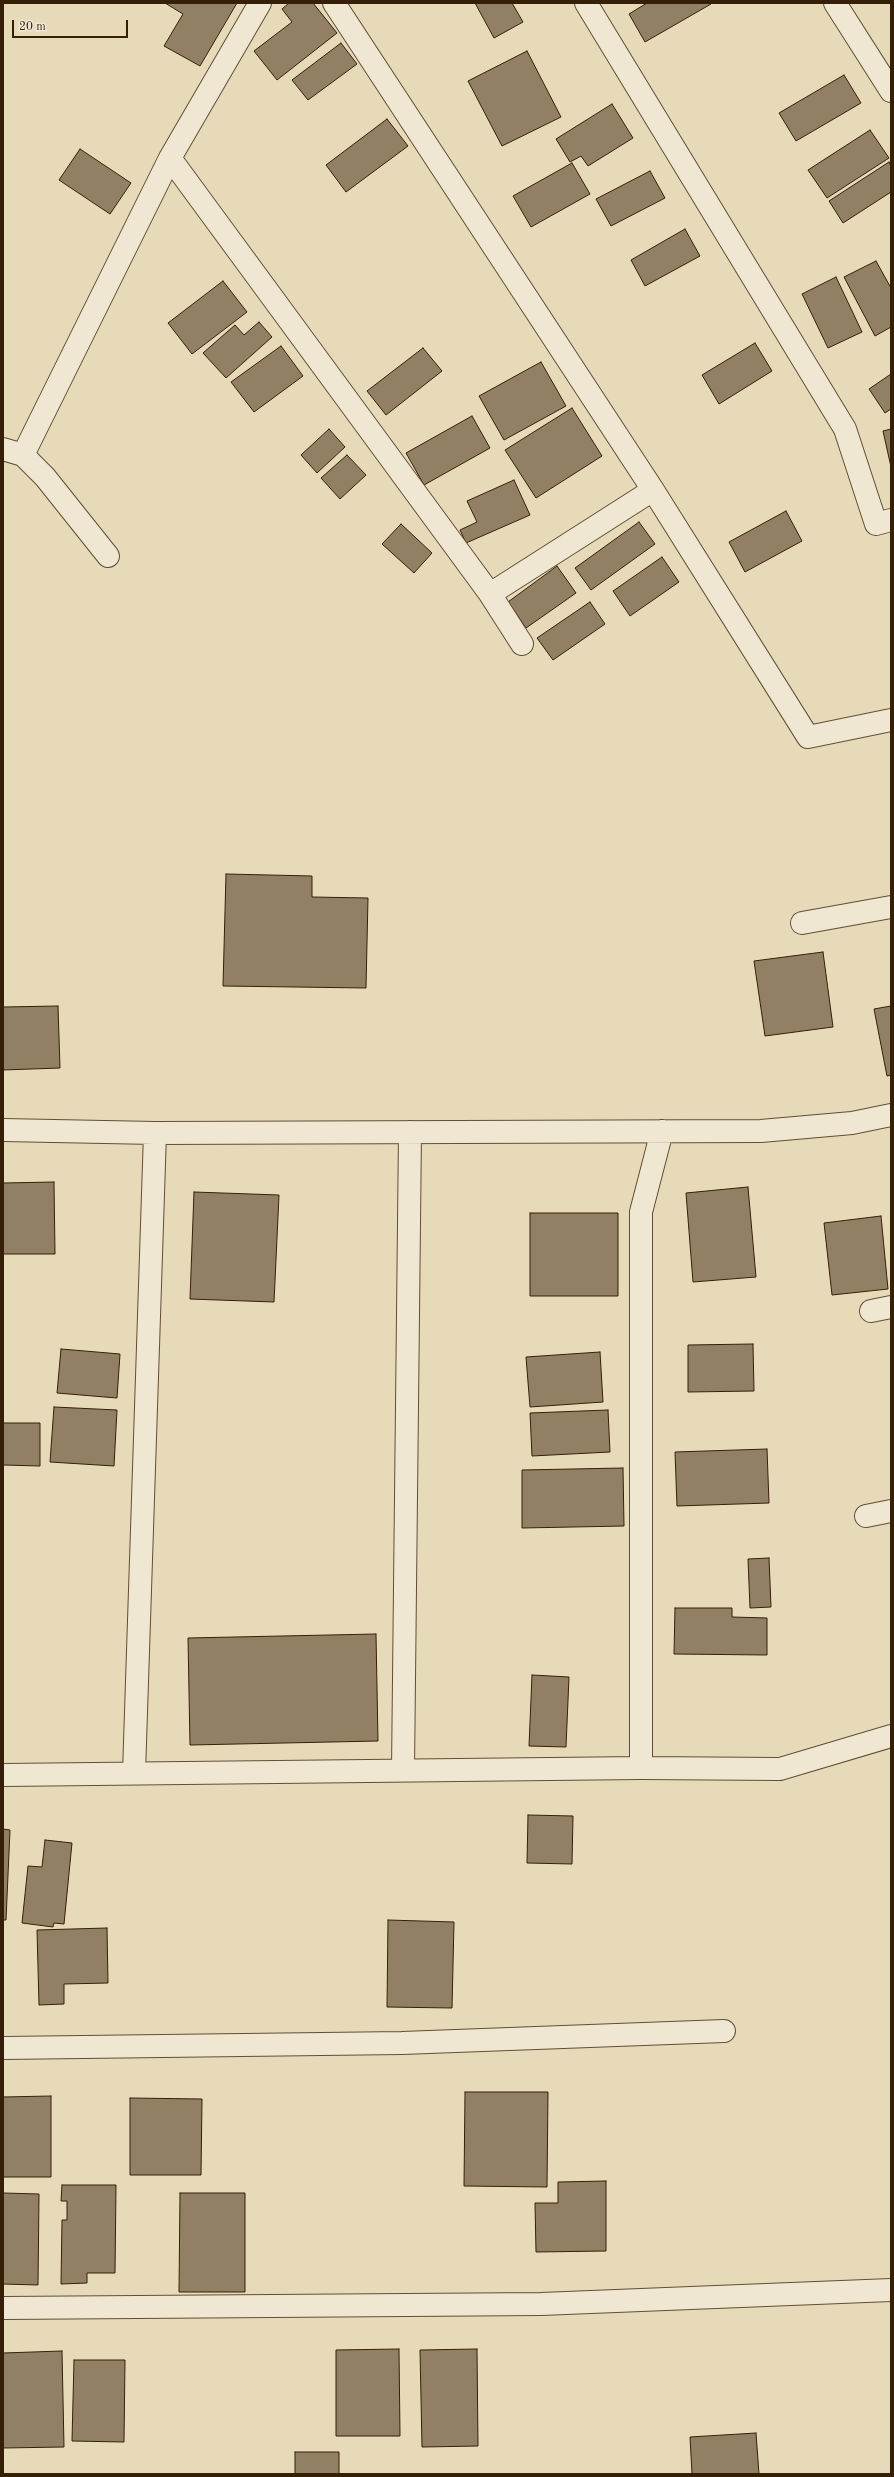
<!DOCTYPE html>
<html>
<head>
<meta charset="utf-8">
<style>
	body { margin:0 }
	#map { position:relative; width:894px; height:2477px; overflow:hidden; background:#e7dab9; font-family:"Old Standard TT",serif }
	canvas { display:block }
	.frame { position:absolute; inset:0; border:4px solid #361f07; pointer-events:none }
	.scale { position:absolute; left:12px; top:20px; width:116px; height:18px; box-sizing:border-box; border:2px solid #361f07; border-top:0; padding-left:5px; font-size:12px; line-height:14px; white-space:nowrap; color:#361f07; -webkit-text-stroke:3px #efe7d2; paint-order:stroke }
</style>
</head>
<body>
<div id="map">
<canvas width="894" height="2477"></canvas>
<div class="frame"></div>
<div class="scale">20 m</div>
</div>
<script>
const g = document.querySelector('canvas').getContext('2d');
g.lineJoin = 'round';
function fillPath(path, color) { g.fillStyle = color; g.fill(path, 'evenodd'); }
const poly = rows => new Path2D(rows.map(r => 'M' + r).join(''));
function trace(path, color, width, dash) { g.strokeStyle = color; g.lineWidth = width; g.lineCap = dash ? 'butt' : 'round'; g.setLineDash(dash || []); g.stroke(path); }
const building = poly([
	[165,3,237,3,200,66,164,46,183,14,165,3],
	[289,3,313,3,337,33,277,80,254,51,292,22,282,9,289,3],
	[475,3,512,3,523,22,494,38,475,3],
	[647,3,710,3,711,4,645,42,629,14,647,3],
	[341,43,357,64,308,100,292,80,341,43],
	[527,51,561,117,502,146,468,81,527,51],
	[844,75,861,103,796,141,779,113,844,75],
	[612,104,633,138,588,166,581,156,570,162,556,139,612,104],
	[387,119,408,146,346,192,326,165,387,119],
	[870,130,889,158,827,198,808,170,870,130],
	[80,149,131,183,110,214,59,180,80,149],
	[889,162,891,166,891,192,843,223,829,201,889,162],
	[572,163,590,194,531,227,513,196,572,163],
	[650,171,665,198,611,226,596,199,650,171],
	[685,229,700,256,645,286,631,260,685,229],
	[876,261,891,288,891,327,875,336,844,277,876,261],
	[836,277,862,332,828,348,802,294,836,277],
	[223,281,247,312,192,354,168,323,223,281],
	[259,322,272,337,226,378,203,353,235,325,244,335,259,322],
	[755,343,772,371,719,404,702,375,755,343],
	[281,346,303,376,254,412,231,382,281,346],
	[423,348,442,371,386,415,367,391,423,348],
	[541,362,566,406,504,440,479,396,541,362],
	[891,374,891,409,885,413,869,389,891,374],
	[572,408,602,456,536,498,505,450,572,408],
	[472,416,490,448,424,485,406,453,472,416],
	[329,429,345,447,317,473,301,455,329,429],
	[891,429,891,467,883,431,891,429],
	[347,455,366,475,340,499,321,478,347,455],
	[514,480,530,515,466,543,460,530,477,522,467,501,514,480],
	[786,511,802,541,745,572,729,542,786,511],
	[639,522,655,544,591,590,575,568,639,522],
	[401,524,432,553,414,573,382,544,401,524],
	[662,557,679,582,630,616,613,591,662,557],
	[557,566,576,593,526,628,508,602,557,566],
	[590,602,605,624,553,660,537,638,590,602],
	[226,874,312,876,312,897,368,898,366,988,223,986,226,874],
	[823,952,833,1027,765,1036,754,961,823,952],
	[58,1006,60,1068,3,1070,3,1007,58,1006],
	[891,1006,891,1075,887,1076,874,1009,891,1006],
	[54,1182,55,1254,3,1254,3,1183,54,1182],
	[748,1187,756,1277,693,1282,686,1193,748,1187],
	[194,1192,279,1195,274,1302,190,1299,194,1192],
	[530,1213,618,1213,618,1296,530,1296,530,1213],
	[881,1216,888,1289,832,1295,824,1223,881,1216],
	[753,1344,754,1391,688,1392,688,1345,753,1344],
	[61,1349,120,1354,117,1398,57,1393,61,1349],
	[600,1352,603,1402,530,1407,526,1357,600,1352],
	[54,1407,117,1410,114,1466,50,1462,54,1407],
	[608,1410,610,1452,532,1456,530,1413,608,1410],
	[3,1423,40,1423,40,1466,3,1465,3,1423],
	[767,1449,769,1503,677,1506,675,1452,767,1449],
	[623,1468,624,1526,522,1528,522,1470,623,1468],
	[769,1558,771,1607,750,1608,748,1559,769,1558],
	[675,1608,732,1608,732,1617,767,1618,767,1655,674,1654,675,1608],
	[376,1634,378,1741,190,1745,188,1638,376,1634],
	[532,1675,569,1677,566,1747,529,1746,532,1675],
	[528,1815,573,1816,572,1864,527,1863,528,1815],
	[3,1829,10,1830,6,1920,3,1920,3,1829],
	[45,1840,72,1843,64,1924,54,1923,53,1927,22,1923,28,1866,42,1867,45,1840],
	[388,1920,454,1922,452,2008,387,2007,388,1920],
	[107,1928,108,1983,64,1984,64,2004,39,2005,37,1930,107,1928],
	[465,2092,548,2092,547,2187,464,2186,465,2092],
	[51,2096,51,2177,3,2177,3,2097,51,2096],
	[130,2098,202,2099,201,2175,130,2175,130,2098],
	[606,2181,606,2251,536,2252,535,2203,558,2203,558,2182,606,2181],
	[62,2185,116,2185,115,2273,87,2273,87,2283,61,2284,62,2220,67,2220,67,2201,61,2201,62,2185],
	[3,2193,39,2194,38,2285,3,2284,3,2193],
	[180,2193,245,2193,245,2292,179,2292,180,2193],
	[399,2349,400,2436,336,2436,336,2350,399,2349],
	[477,2349,478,2446,422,2447,420,2350,477,2349],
	[62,2351,64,2447,3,2448,3,2353,62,2351],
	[74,2360,125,2360,124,2442,72,2441,74,2360],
	[756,2433,759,2474,692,2474,690,2437,756,2433],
	[295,2452,339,2452,339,2474,295,2474,295,2452]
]);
fillPath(building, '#928064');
trace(building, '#361f07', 1);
const street = poly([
	[334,3,653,490,808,737,891,720],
	[586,3,845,429,876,524,891,520],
	[835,3,891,91],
	[170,158,490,594,522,644],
	[3,449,23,455,45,477,108,556],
	[23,455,170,158,260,3],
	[490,594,653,490],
	[802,923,891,907],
	[3,1130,155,1133,761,1131,852,1123,891,1115],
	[871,1311,891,1307],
	[866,1516,891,1511],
	[641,1768,641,1212,662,1131],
	[403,1770,410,1132],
	[134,1773,155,1133],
	[3,1775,641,1768,780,1769,891,1736],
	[3,2048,402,2043,724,2031],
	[3,2308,541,2304,891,2290]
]);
trace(street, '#624e34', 24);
trace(street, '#efe7d2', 22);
</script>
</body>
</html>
